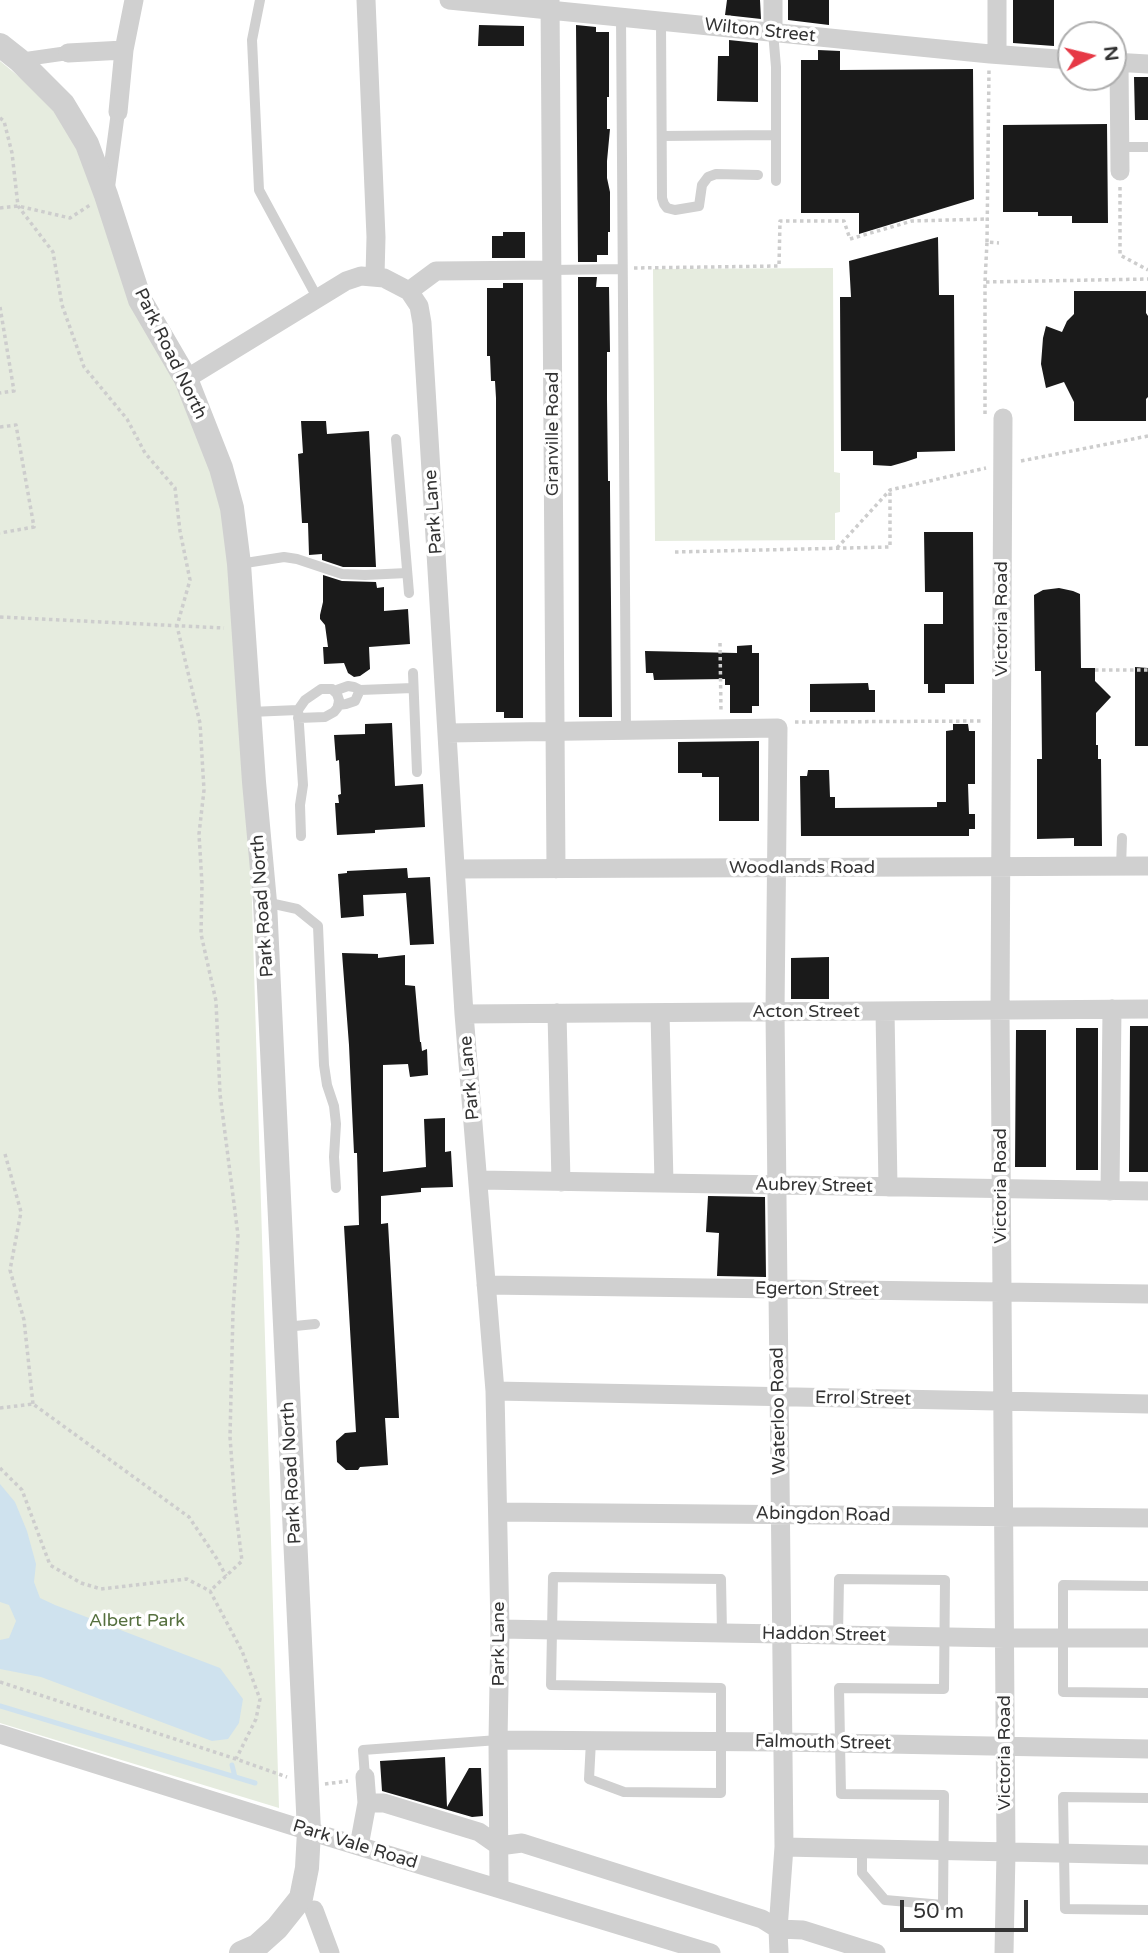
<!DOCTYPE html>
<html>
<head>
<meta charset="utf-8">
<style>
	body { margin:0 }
	#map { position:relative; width:1148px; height:1953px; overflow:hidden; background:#fff; font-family:"Varela Round",sans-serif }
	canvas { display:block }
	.north { position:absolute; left:1057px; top:21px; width:70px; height:70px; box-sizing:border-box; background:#fff; border:2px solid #adadad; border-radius:50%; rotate:83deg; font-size:19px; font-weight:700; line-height:28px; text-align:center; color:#333 }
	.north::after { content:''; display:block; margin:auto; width:24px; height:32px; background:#e63946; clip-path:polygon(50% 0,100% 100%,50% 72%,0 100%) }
	.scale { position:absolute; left:900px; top:1900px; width:128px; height:32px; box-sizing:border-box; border:4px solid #333; border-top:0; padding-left:9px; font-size:21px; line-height:24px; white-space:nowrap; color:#333; -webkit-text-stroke:5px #fff; paint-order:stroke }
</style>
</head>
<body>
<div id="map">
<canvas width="1148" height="1953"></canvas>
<div class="north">N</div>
<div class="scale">50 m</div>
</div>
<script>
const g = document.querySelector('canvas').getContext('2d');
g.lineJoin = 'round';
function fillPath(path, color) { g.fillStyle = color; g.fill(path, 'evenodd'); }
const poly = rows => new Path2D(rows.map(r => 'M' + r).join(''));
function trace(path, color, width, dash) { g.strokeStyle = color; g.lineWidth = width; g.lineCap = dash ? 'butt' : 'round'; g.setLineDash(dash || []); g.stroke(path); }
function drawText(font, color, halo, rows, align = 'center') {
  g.font = font + ' "Varela Round",sans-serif'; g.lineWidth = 7; g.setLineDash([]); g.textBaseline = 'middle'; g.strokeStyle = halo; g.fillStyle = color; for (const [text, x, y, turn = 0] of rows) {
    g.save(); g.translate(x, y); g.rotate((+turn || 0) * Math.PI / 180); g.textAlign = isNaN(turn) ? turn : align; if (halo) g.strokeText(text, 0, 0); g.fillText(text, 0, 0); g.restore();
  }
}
fillPath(poly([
	[0,61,68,117,240,500,279,1808,0,1723],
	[833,268,834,472,840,473,840,512,835,513,835,540,655,541,653,269]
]), '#e6ecdf');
fillPath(poly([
	[0,1484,15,1502,27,1531,36,1564,34,1582,40,1598,55,1605,220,1668,243,1699,239,1723,228,1739,212,1741,41,1677,0,1669,0,1640,9,1638,16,1621,9,1605,0,1602]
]), '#cfe2ee');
trace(poly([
	[0,1706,255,1783],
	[232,1765,235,1777]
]), '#cfe2ee', 5);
fillPath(poly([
	[727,0,760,0,761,19,725,15],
	[788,0,829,0,829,25,788,20],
	[1013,0,1054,0,1054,46,1013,43],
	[479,25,524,26,524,46,478,46],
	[576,25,596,27,596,32,609,32,609,97,607,97,607,129,610,129,607,161,607,178,610,192,610,232,608,232,608,255,597,255,597,262,578,262],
	[729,40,758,43,758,102,717,101,718,56,729,56],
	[818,50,840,51,840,70,973,69,974,199,859,234,859,213,801,213,801,60,818,60],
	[1134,77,1148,77,1148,120,1135,120],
	[1107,124,1108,223,1072,223,1072,216,1038,216,1038,212,1003,212,1003,125],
	[503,232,525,232,525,258,492,258,492,236,503,236],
	[938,237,939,295,954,295,955,451,917,452,917,458,905,462,891,466,873,465,873,451,841,451,840,297,851,297,849,261],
	[578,277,597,277,596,287,609,287,610,352,607,352,607,399,608,481,610,481,610,489,612,717,579,717],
	[503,283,523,283,523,718,504,718,504,712,496,712,496,398,495,381,491,381,490,356,487,356,487,288,503,288],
	[1074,291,1146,291,1146,313,1148,316,1148,397,1146,399,1146,421,1074,421,1074,402,1064,382,1046,388,1041,364,1043,338,1046,326,1062,332,1067,321,1074,314],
	[301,421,326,421,327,434,369,431,376,567,343,567,322,560,322,554,309,555,308,523,302,523,298,454,303,453],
	[924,532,973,532,974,684,945,684,945,693,928,693,928,684,924,684,924,624,943,624,943,592,925,592],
	[323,575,342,581,376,582,377,588,384,587,384,611,408,609,410,644,369,647,370,669,360,676,354,677,348,673,344,663,324,664,323,647,328,647,325,625,320,619,320,615,323,602],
	[1059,588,1073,591,1080,594,1081,668,1095,668,1095,681,1111,697,1096,713,1096,745,1098,745,1098,759,1101,759,1102,846,1074,846,1074,838,1037,839,1037,759,1042,759,1041,671,1035,671,1034,595,1043,590],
	[752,645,752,653,759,653,759,706,752,706,752,713,730,713,730,685,725,685,725,679,654,680,653,673,646,673,645,651,737,653,737,646],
	[1135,667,1148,668,1148,746,1135,746],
	[868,683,869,690,875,690,875,712,810,712,810,684],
	[392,723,395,786,423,784,425,827,375,830,375,833,337,835,335,803,339,803,338,795,341,794,339,760,336,761,334,735,365,734,365,724],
	[953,724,968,724,969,731,975,731,975,784,968,784,969,814,975,814,975,829,969,829,969,836,801,836,800,776,807,776,808,770,829,770,830,797,835,797,835,808,937,807,937,802,946,802,946,731,953,730],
	[759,741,759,821,719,821,719,777,702,777,702,773,678,773,678,742],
	[407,868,408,878,430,877,434,944,410,945,406,893,363,895,364,916,341,918,338,874,347,873,347,871],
	[342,953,378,954,378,958,405,955,405,985,415,986,420,1042,421,1042,422,1051,427,1049,428,1075,410,1077,408,1064,383,1065,383,1172,426,1167,424,1119,445,1118,445,1152,451,1151,453,1187,421,1188,421,1192,381,1196,381,1224,388,1223,399,1418,385,1418,388,1465,360,1467,358,1470,346,1470,337,1462,336,1441,345,1433,356,1432,344,1226,359,1225,357,1153,354,1153,349,1045],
	[829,957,829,999,791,999,791,958],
	[1130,1026,1148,1026,1148,1172,1129,1172],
	[1076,1028,1098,1028,1098,1170,1076,1170],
	[1016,1030,1046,1030,1046,1167,1015,1167],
	[708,1196,765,1197,766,1277,717,1276,719,1233,706,1232],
	[445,1757,447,1807,469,1768,481,1768,483,1816,472,1817,382,1791,380,1761]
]), '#1a1a1a');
trace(poly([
	[0,118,4,121,12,153,18,206,53,252,62,305,84,367,127,419,145,453,175,488,180,531,190,580,177,626,200,723,204,790,199,834,202,884,201,934,216,1001,220,1094,238,1235,233,1311,230,1437,235,1505,242,1561,210,1591],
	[1120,187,1120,255,1148,270],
	[0,208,18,206,70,218,90,205],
	[987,242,989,69],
	[634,268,779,266,780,221,844,221,850,239,912,221,988,219],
	[986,282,1148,279],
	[0,307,14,391,0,393],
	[985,414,985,282,987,242,999,243],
	[0,427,16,425,34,527,0,533],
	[1021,461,1148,436],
	[837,548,890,490,986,468],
	[675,552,890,547,890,492],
	[0,617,224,628],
	[720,643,721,713],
	[1095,670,1148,670],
	[795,722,983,721],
	[5,1154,21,1212,10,1270,24,1320,33,1404],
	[0,1408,33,1404,189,1517,217,1559,226,1576],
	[0,1468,22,1490,50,1565,81,1583,101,1589,187,1579,210,1591,242,1651,260,1699,256,1719,236,1759],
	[0,1682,236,1759,287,1777],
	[325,1784,348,1781]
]), '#cdcdcd', 3.5, [3.5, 3.5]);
trace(poly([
	[260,0,252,40,259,190,318,299],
	[621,17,626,731],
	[661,21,662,198,664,204,667,208,675,210,699,206,702,185,708,177,716,174,758,175],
	[773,32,776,67,776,181],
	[662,136,776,135],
	[1120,147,1148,147],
	[551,270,622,269],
	[396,439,409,593],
	[239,564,284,557,297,559,342,574,365,575,407,573],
	[413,673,417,772],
	[360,690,413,688],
	[334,691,348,686,354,687,360,690,355,701,346,704,338,705],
	[298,710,305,700,321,689,332,689,337,694,339,700,338,707,334,712,325,717,298,718],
	[250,712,298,710,303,785,300,805,301,836],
	[1121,867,1122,838],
	[265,902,297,909,318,926,324,1065,327,1085,334,1106,336,1124,334,1157,336,1188],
	[285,1327,315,1324],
	[1148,1586,1063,1585,1063,1692,1148,1693],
	[838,1635,839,1579,945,1580,944,1689,839,1688,841,1794,944,1795,943,1905,885,1900,862,1873,862,1849],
	[591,1741,589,1779,624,1792,721,1793,721,1688,551,1685,553,1577,721,1579,722,1633],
	[365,1777,363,1750,498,1740],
	[1148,1798,1063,1797,1065,1909,1148,1910]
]), '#d0d0d0', 10);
trace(poly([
	[19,60,68,53],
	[108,187,118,112]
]), '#d0d0d0', 14);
trace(poly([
	[366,0,376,237,375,276],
	[449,0,990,54,1071,60],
	[550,0,556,869],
	[773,0,773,32],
	[68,53,124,50],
	[997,54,997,0],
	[1113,62,1148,64],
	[1119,63,1120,171],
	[118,112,124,50,134,0],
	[409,291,436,271,551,270],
	[186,379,346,281,361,276,384,278,409,291,419,306,422,323,464,1014,495,1391,500,1629,498,1740,499,1887],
	[1003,418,1000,1011,1006,1852,1004,1953],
	[447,733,778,728,775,1012,784,1847,778,1929,779,1953],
	[456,869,1148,866],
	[885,1011,888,1187],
	[557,1013,561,1182],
	[660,1013,664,1183],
	[464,1014,1148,1009],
	[479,1180,1148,1191],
	[1110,1191,1112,1009],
	[486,1285,1148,1294],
	[495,1391,1148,1404],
	[498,1512,1148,1518],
	[500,1629,1005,1638,1148,1638],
	[0,1734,309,1831,711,1953],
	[498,1740,782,1742,1148,1749],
	[367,1803,384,1803,479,1832,499,1846,522,1843,762,1919,778,1929,803,1930,876,1953],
	[359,1846,367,1803,365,1777],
	[784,1847,1148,1855],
	[314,1910,330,1953]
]), '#d0d0d0', 19);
trace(poly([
	[0,45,19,60,63,104,87,144,106,195,140,300,186,379,221,468,232,508,239,564,254,782,265,902,309,1831,307,1868,301,1898,277,1928,257,1946,241,1953]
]), '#d0d0d0', 24);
drawText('18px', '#333', '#fff', [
	["Wilton Street",760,31,6],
	["Park Road North",170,354,64],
	["Granville Road",553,434,-90],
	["Park Lane",434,512,-94],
	["Victoria Road",1002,619,-90],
	["Woodlands Road",802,868],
	["Park Road North",263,906,-94],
	["Acton Street",806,1012],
	["Park Lane",470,1078,-95],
	["Aubrey Street",814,1186,1],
	["Victoria Road",1001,1186,-90],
	["Egerton Street",817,1290,1],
	["Errol Street",863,1399,1],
	["Waterloo Road",779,1411,-91],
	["Park Road North",292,1473,-93],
	["Abingdon Road",823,1515,1],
	["Haddon Street",824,1635,1],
	["Park Lane",499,1644,-90],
	["Falmouth Street",823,1743,1],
	["Victoria Road",1005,1753,-90],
	["Park Vale Road",355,1845,17]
]);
drawText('18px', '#56703f', '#fff', [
	["Albert Park",137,1621]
]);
</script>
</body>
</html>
